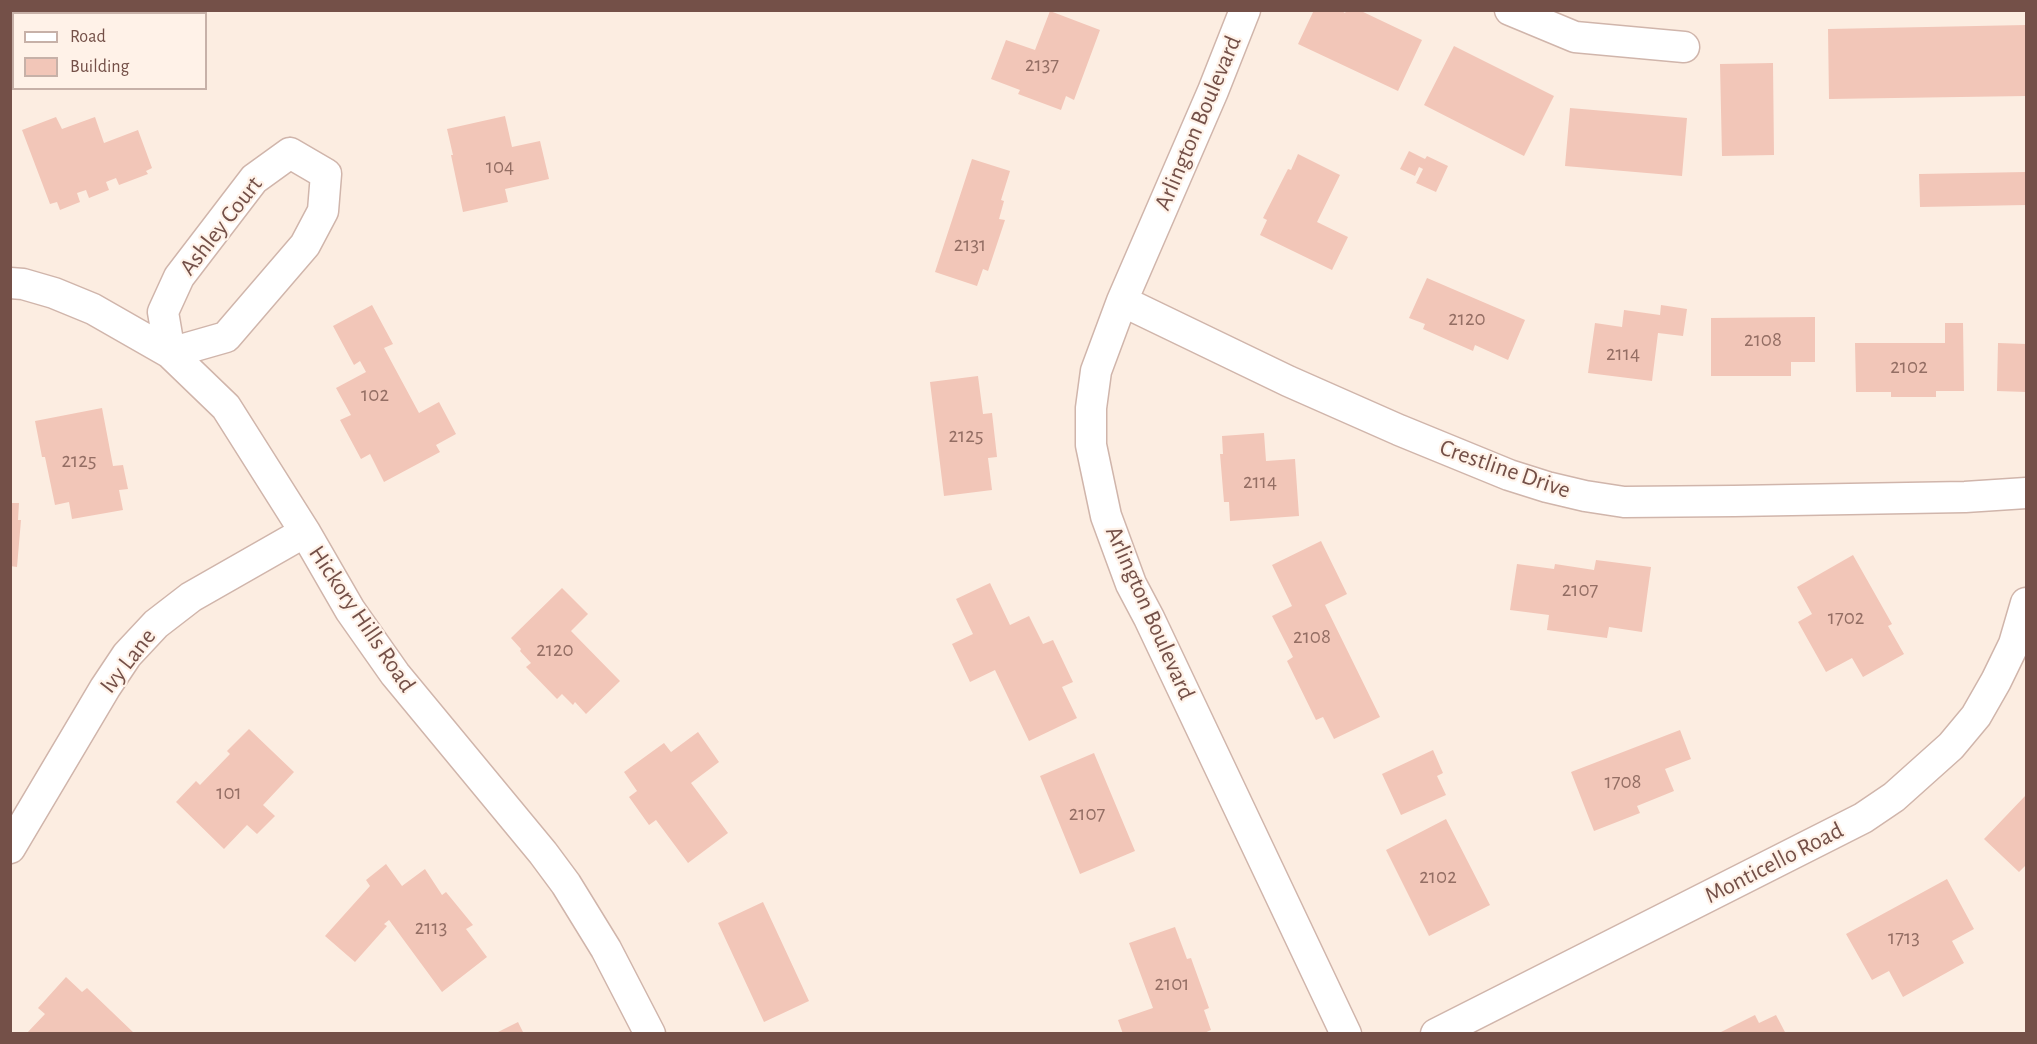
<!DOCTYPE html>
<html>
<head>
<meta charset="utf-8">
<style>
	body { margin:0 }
	#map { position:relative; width:2037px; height:1044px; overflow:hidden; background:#fcede1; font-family:"Alegreya Sans",sans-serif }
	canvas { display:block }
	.frame { position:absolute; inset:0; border:12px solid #745048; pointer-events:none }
	.legend { position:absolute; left:12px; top:12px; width:195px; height:78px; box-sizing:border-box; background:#fff2e8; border:2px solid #c7b1a8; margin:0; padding:8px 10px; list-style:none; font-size:18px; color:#745048 }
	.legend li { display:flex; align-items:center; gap:12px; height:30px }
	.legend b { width:30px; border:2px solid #c7b1a8 }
</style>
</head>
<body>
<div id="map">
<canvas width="2037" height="1044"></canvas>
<div class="frame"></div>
<ul class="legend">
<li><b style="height:8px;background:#fff"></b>Road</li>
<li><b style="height:16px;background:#f2c6b8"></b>Building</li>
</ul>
</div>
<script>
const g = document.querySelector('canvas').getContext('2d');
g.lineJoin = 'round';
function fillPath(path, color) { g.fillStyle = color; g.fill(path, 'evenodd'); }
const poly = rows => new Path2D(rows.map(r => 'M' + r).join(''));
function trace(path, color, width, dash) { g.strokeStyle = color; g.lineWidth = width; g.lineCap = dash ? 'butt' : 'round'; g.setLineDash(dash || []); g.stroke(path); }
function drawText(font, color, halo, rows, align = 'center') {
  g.font = font + ' "Alegreya Sans",sans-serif'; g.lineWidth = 4.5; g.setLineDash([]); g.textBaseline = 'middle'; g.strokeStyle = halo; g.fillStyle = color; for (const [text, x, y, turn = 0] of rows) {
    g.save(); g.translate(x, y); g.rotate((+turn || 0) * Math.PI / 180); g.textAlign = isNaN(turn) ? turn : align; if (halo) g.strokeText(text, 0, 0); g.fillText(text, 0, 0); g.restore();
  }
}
fillPath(poly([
	[1314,10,1340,10,1345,13,1347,10,1359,10,1422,40,1398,91,1298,44],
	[1050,11,1100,30,1074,100,1066,96,1061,110,1018,94,1020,90,991,79,1006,40,1035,50],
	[2026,25,2026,96,1829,99,1828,29],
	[1454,46,1554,96,1524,156,1424,105],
	[1773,63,1774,155,1722,156,1720,64],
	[1570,108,1687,118,1682,176,1565,166],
	[505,116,512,147,540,141,549,179,505,189,508,202,463,212,451,155,453,155,447,129],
	[56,117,62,129,95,117,104,143,138,130,152,168,146,171,148,174,119,185,116,178,106,182,109,190,89,198,86,190,77,193,80,202,60,210,57,202,50,204,22,130],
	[1409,151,1425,159,1427,156,1448,166,1436,192,1416,183,1423,169,1419,167,1415,176,1400,169],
	[1298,154,1340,175,1317,222,1348,237,1332,270,1260,235,1267,220,1263,218,1288,169,1291,170],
	[972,159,1010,171,1001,200,1004,201,999,219,1005,220,988,271,983,269,977,286,935,272],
	[2026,172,2026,205,1920,207,1919,174],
	[1427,278,1525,320,1508,360,1475,345,1473,351,1423,329,1425,324,1409,318],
	[372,305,393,344,384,348,419,413,439,402,456,434,436,445,440,452,384,482,370,454,361,459,340,420,351,415,336,388,366,372,360,361,354,365,333,326],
	[1661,305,1687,309,1683,336,1658,333,1652,381,1588,373,1595,323,1622,327,1624,310,1660,315],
	[1815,317,1815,362,1791,362,1791,376,1711,376,1711,318],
	[1945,323,1963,323,1964,391,1936,391,1936,397,1891,397,1891,392,1856,392,1855,343,1945,343],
	[1998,343,2026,344,2026,392,1997,391],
	[978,376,983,414,992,413,997,457,988,458,992,490,944,496,930,382],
	[102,408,113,466,123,465,128,489,119,490,123,510,72,519,69,502,55,505,45,457,42,457,35,421],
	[1264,433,1266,461,1295,459,1299,516,1230,521,1229,502,1224,502,1220,454,1223,454,1222,436],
	[10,503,19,503,18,520,21,520,17,567,10,566],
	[1321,541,1347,594,1325,605,1380,717,1334,739,1323,717,1316,720,1287,661,1293,657,1272,616,1292,606,1272,565],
	[1853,555,1892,624,1888,626,1904,654,1863,677,1852,658,1826,672,1798,622,1812,614,1797,587],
	[1596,560,1651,567,1642,632,1609,627,1607,638,1547,630,1549,615,1510,610,1517,564,1554,569,1555,564,1594,570],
	[990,583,1010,625,1029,616,1043,644,1053,640,1073,682,1062,687,1077,718,1029,741,995,670,970,682,952,644,973,634,956,599],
	[562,588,588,614,571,631,620,681,586,714,575,702,573,705,562,694,557,699,526,667,531,663,520,651,521,649,511,638],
	[249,729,294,772,263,805,275,816,257,834,247,825,224,849,176,802,196,781,200,785,230,754,227,751],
	[1680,730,1691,759,1665,769,1674,791,1637,806,1640,813,1594,831,1571,772],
	[698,732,719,762,691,783,728,833,688,863,656,820,649,825,629,797,637,791,624,772,664,743,671,752],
	[1433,750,1443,773,1437,776,1446,795,1401,815,1382,774],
	[1094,753,1135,851,1080,874,1040,776],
	[2026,795,2026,865,2019,872,1984,839],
	[1446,819,1490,905,1429,936,1386,850],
	[386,864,402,886,425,869,442,895,446,892,473,925,466,929,487,957,442,992,389,920,384,924,387,926,355,962,325,936,370,886,366,880],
	[1947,879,1974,929,1952,941,1964,963,1903,997,1889,971,1872,980,1846,934],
	[763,902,809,1001,764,1022,718,923],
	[1175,927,1187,959,1191,958,1209,1008,1204,1010,1211,1030,1202,1034,1123,1034,1118,1020,1153,1008,1129,943],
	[66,977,82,992,87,988,135,1034,26,1034,45,1014,38,1008],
	[1755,1015,1759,1023,1776,1015,1786,1034,1717,1034],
	[518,1022,524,1034,494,1034]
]), '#f2c6b8');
const minor = poly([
	[1245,10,1213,91,1122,301,1096,371,1091,408,1091,445,1106,516,1131,584,1149,618,1346,1034],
	[1510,10,1575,37,1684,47],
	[290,153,326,174,323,211,305,245,226,337,170,353,163,312,179,277,254,179,290,153],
	[10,283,23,284,54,293,93,309,170,353,226,407,305,532,350,610,395,674,543,853,566,884,606,949,650,1034],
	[1122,301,1288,381,1399,430,1509,475,1547,487,1585,496,1624,502,1734,501,1965,497,2026,493],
	[10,848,105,688,127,655,156,624,191,597,305,532],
	[1436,1034,1863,818,1894,797,1951,746,1976,716,1996,681,2014,644,2026,603]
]);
trace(minor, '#d0b5ab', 33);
trace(minor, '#fff', 30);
drawText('21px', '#946e64', null, [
	["2137",1042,65],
	["104",500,167],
	["2131",970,245],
	["2120",1467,319],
	["2108",1763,340],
	["2114",1623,354],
	["2102",1909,367],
	["102",375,395],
	["2125",966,436],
	["2125",79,461],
	["2114",1260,482],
	["2107",1580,590],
	["1702",1846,618],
	["2108",1312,637],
	["2120",555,650],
	["1708",1623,782],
	["101",229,793],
	["2107",1087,814],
	["2102",1438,877],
	["2113",431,928],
	["1713",1904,938],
	["2101",1172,984]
]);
drawText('24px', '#745048', '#fff2e8', [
	["Arlington Boulevard",1198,123,-67],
	["Ashley Court",221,226,-52],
	["Crestline Drive",1505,469,19],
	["Arlington Boulevard",1150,613,66],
	["Hickory Hills Road",362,619,56],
	["Ivy Lane",128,661,-52],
	["Monticello Road",1774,863,-27]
]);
</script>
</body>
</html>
